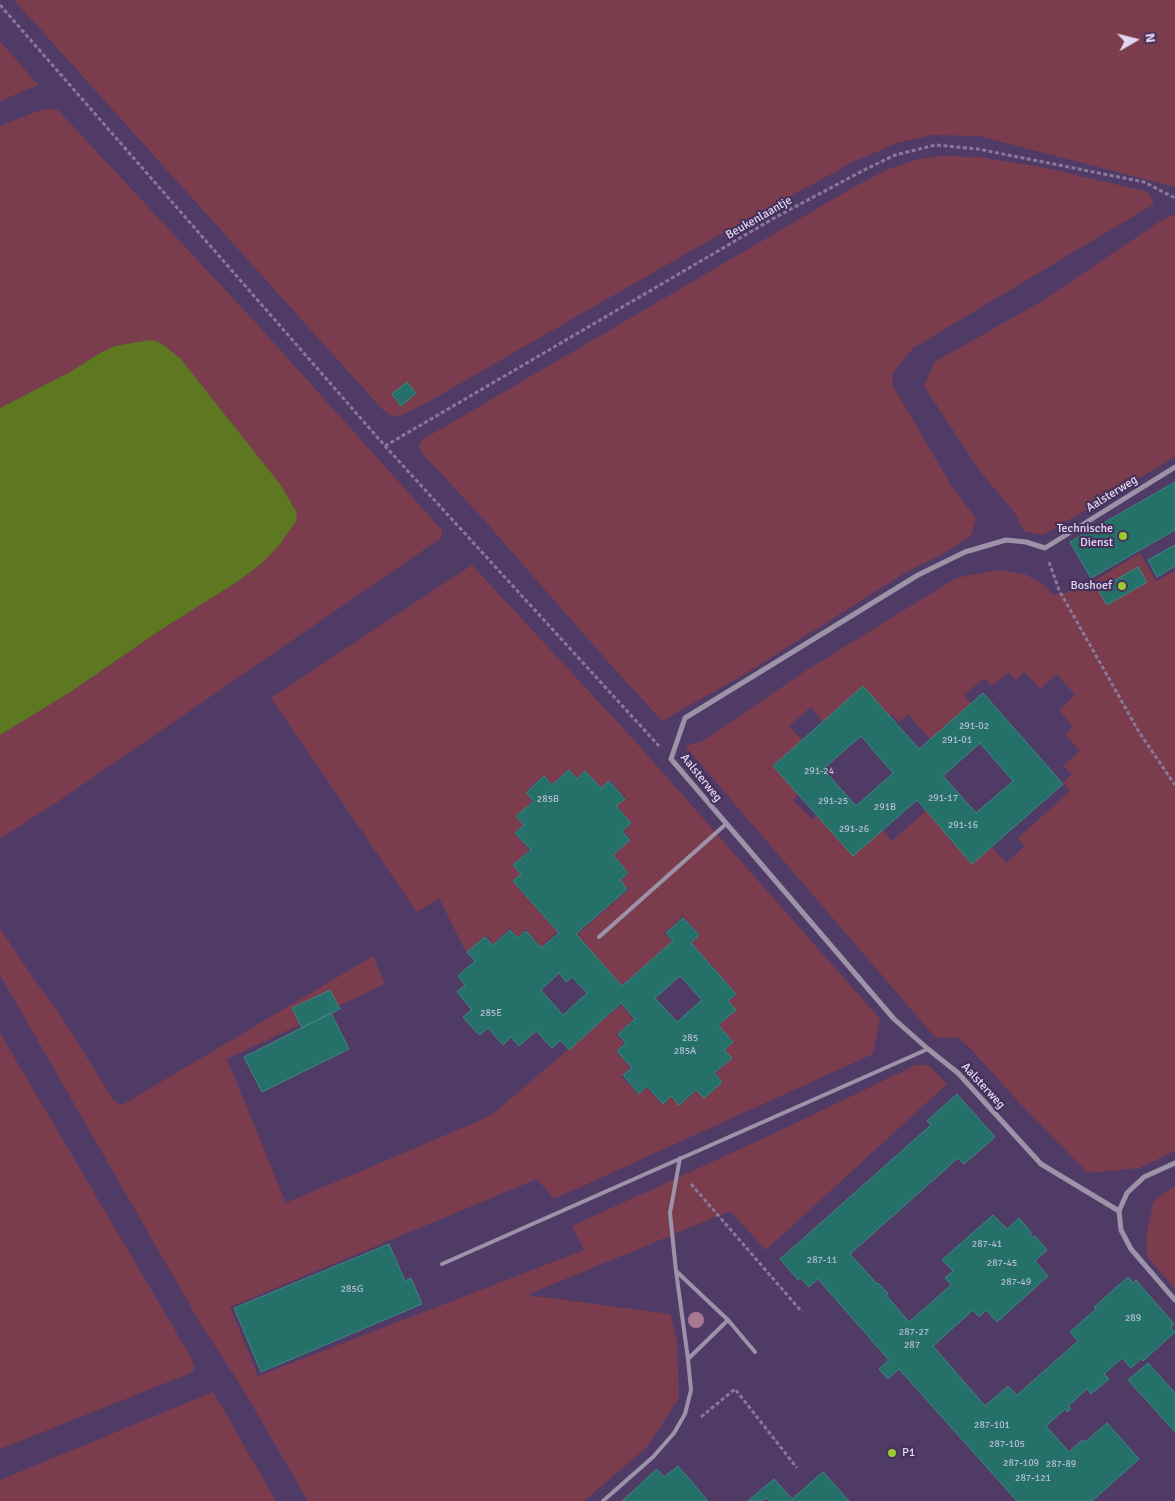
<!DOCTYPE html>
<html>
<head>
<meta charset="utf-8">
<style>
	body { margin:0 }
	#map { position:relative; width:1175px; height:1501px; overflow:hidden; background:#503b66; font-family:Signika,sans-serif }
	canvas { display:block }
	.north { position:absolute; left:1110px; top:15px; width:50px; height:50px; -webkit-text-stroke:4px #45315b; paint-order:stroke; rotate:82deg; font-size:14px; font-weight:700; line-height:20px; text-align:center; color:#e2d6f1 }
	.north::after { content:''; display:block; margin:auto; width:18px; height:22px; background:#e2d6f1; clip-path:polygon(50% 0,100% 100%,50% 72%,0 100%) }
</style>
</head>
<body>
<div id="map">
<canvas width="1175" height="1501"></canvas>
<div class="north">N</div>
</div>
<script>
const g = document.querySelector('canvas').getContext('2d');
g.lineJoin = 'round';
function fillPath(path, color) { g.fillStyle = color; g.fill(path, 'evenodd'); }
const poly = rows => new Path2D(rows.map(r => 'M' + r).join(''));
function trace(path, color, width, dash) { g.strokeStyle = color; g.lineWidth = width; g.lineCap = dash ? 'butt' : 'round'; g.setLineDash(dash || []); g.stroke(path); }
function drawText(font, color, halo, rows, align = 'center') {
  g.font = font + ' Signika,sans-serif'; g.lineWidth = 4.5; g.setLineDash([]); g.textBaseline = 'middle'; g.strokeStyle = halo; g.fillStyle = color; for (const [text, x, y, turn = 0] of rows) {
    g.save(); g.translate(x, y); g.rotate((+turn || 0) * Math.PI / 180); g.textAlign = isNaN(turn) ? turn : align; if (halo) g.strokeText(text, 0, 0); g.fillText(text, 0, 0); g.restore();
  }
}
fillPath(poly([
	[14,0,1175,0,1175,187,979,136,932,135,897,143,853,162,694,249,428,402,403,415,392,416,382,409],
	[0,41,38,85,0,101],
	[57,109,256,323,442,530,441,538,66,796,0,839,0,735,69,693,162,629,237,582,261,564,297,514,280,484,180,358,162,344,149,340,115,346,102,352,70,372,0,408,0,126,41,110],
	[937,156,979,157,1042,167,1148,192,1154,204,913,348,892,374,893,386,951,485,976,519,971,536,941,555,908,571,745,674,662,721,602,655,486,522,421,452,419,446,422,440,854,187,888,169,912,161],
	[1175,214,1175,457,1043,535,1024,531,1015,513,979,470,924,386,935,362,1042,301,1162,220],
	[1140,553,1156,581,1175,571,1175,1151,1139,1168,1088,1173,1026,1110,969,1047,958,1038,935,1037,685,746,703,741,807,670,956,578,997,570,1025,574,1042,584,1054,595,1067,592,1078,585,1091,583],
	[1009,672,1016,680,1025,672,1040,689,1057,674,1075,695,1059,710,1073,727,1065,734,1080,751,1063,766,1072,774,1063,783,1070,791,1018,838,1025,846,1006,863,989,843,996,835,953,787,892,841,869,816,820,812,812,819,793,800,802,791,804,742,789,726,811,707,826,725,883,721,892,714,899,722,908,714,953,766,971,704,964,695,984,678,992,686],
	[472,565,634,740,880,1019,873,1054,554,1199,537,1179,230,1307,258,1376,584,1250,572,1226,773,1134,916,1065,928,1065,947,1084,766,1250,730,1211,527,1295,670,1314,677,1340,679,1398,647,1447,584,1501,308,1501,241,1386,202,1326,0,975,0,928,33,978,58,1011,114,1101,122,1105,373,956,385,984,227,1059,286,1203,490,1116,621,1005,633,1019,616,1035,624,1043,616,1051,630,1068,621,1076,639,1095,647,1088,662,1105,672,1097,680,1106,696,1091,704,1099,723,1082,716,1073,732,1058,725,1050,734,1042,719,1026,736,1010,729,1002,737,994,692,943,700,935,683,916,664,933,672,942,622,985,577,935,629,889,621,881,629,873,614,855,631,839,624,831,632,823,617,806,626,798,610,780,601,787,585,770,577,778,569,769,553,784,544,775,525,792,532,801,516,816,523,825,514,833,529,850,512,865,520,874,512,881,557,932,541,947,526,929,518,937,510,928,493,944,486,935,466,952,439,898,417,912,271,698],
	[0,1033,189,1354,194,1365,194,1370,186,1375,0,1449],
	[1175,1186,1175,1289,1147,1256,1147,1233,1153,1203,1156,1199],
	[213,1392,276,1501,0,1501,0,1480]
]), '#7b3d4d');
fillPath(poly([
	[149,340,157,341,162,344,180,358,280,484,297,513,296,521,280,544,261,564,237,582,162,629,69,693,0,735,0,408,70,372,102,352,115,346]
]), '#5d7820');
const building = poly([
	[407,382,416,393,401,406,392,394,407,382],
	[1175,482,1175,530,1091,578,1070,542,1175,482],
	[1175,545,1175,566,1157,577,1148,560,1175,545],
	[1138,567,1147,582,1107,605,1098,590,1138,567],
	[863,686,919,749,983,693,1063,784,972,864,917,800,853,856,773,766,863,686],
	[861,736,893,773,856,806,823,769,861,736],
	[980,743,1013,781,976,813,943,776,980,743],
	[569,770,577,779,585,771,601,788,609,781,625,799,616,806,631,823,622,831,630,840,613,855,628,873,620,880,627,889,576,934,622,986,673,941,666,933,683,918,699,935,691,943,736,994,728,1001,736,1010,718,1025,733,1042,724,1050,732,1058,714,1073,722,1082,704,1098,696,1090,679,1105,671,1096,663,1104,647,1086,639,1094,623,1075,632,1068,617,1051,626,1043,618,1034,635,1019,621,1003,569,1050,561,1040,552,1048,536,1031,519,1046,511,1037,503,1045,488,1028,479,1035,463,1017,472,1010,457,992,465,985,458,976,475,961,467,952,485,937,493,945,510,930,518,938,526,931,541,948,559,933,513,881,521,874,513,865,531,850,515,833,524,825,516,816,534,801,526,793,544,776,552,785,569,770],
	[559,973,566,982,572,977,587,993,563,1015,541,990,559,973],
	[680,976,702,1000,677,1022,655,998,680,976],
	[330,990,340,1009,302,1028,292,1008,330,990],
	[331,1013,349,1049,262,1092,244,1057,331,1013],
	[957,1094,995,1137,964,1164,958,1158,850,1254,877,1284,878,1283,888,1294,886,1295,909,1322,951,1285,945,1278,953,1271,942,1260,993,1215,1007,1229,1019,1218,1031,1232,1030,1234,1033,1238,1035,1236,1047,1250,1035,1261,1048,1276,997,1322,986,1310,979,1317,973,1310,933,1346,985,1406,1008,1386,1017,1395,1078,1341,1070,1332,1096,1309,1094,1307,1128,1277,1133,1283,1136,1280,1174,1324,1171,1327,1175,1332,1143,1361,1141,1359,1131,1368,1122,1358,1104,1374,1109,1379,1091,1394,1087,1389,1068,1406,1071,1409,1067,1412,1065,1409,1046,1426,1069,1452,1082,1440,1085,1442,1107,1423,1139,1459,1092,1501,1017,1501,899,1369,888,1379,879,1369,889,1360,818,1279,809,1287,800,1277,798,1280,780,1259,931,1125,927,1121,957,1094],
	[389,1244,405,1281,411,1278,422,1304,261,1372,234,1308,389,1244],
	[1148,1363,1175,1393,1175,1432,1128,1380,1148,1363],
	[678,1466,708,1501,622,1501,657,1469,664,1477,678,1466],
	[823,1472,849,1501,769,1501,766,1498,762,1501,748,1501,774,1479,792,1499,823,1472]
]);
fillPath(building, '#257169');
trace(building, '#3e877f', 1);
trace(poly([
	[0,5,385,446,659,746],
	[385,446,776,217,866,169,895,155,936,145,978,149,1144,182,1175,198],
	[1049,562,1059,590,1139,732,1175,785],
	[691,1184,802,1312],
	[701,1417,735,1389,797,1468]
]), '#89789c', 3, [4, 2.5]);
trace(poly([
	[599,937,726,824],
	[442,1264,928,1049],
	[676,1271,670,1213,680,1158],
	[688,1359,676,1271,728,1320],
	[603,1501,653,1457,674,1433,685,1414,691,1390,688,1359,728,1320,755,1352]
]), '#9c93a9', 4);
trace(poly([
	[1175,1163,1144,1177,1127,1193,1119,1211,1121,1230,1131,1249,1175,1300],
	[1119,1211,1041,1164,958,1073,928,1049,894,1019,671,759,685,718,918,575,965,552,1006,540,1026,542,1045,548,1175,467]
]), '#9c93a9', 5);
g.fillStyle = '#aa7894';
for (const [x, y] of [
	[696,1320]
]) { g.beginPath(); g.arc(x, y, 8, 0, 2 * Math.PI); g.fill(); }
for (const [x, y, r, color] of [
	[1123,536,5,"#9dca30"],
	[1122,586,5,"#9dca30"],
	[892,1453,5,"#9dca30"]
]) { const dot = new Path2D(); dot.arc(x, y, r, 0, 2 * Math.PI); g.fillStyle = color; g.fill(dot); trace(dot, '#45315b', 2); }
drawText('10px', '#b3bdcf', null, [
	["291-02",974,726],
	["291-01",957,740],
	["291-24",819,771],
	["291-17",943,798],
	["285B",548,799],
	["291-25",833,801],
	["291B",885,807],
	["291-16",963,825],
	["291-26",854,829],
	["285E",491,1013],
	["285",690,1038],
	["285A",685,1051],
	["287-41",987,1244],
	["287-11",822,1260],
	["287-45",1002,1263],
	["287-49",1016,1282],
	["285G",352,1289],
	["289",1133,1318],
	["287-27",914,1332],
	["287",912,1345],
	["287-101",992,1425],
	["287-105",1007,1444],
	["287-109",1021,1463],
	["287-89",1061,1464],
	["287-121",1033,1478]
]);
drawText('12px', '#e2d6f1', '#45315b', [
	["Beukenlaantje",759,218,-30],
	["Aalsterweg",1112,494,-32],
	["Aalsterweg",701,778,51],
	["Aalsterweg",983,1086,47]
]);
drawText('12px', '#e2d6f1', '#45315b', [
	["Technische",1113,529],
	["Dienst",1113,543],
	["Boshoef",1112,586],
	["P1",902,1453,"left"]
], 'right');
</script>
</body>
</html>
